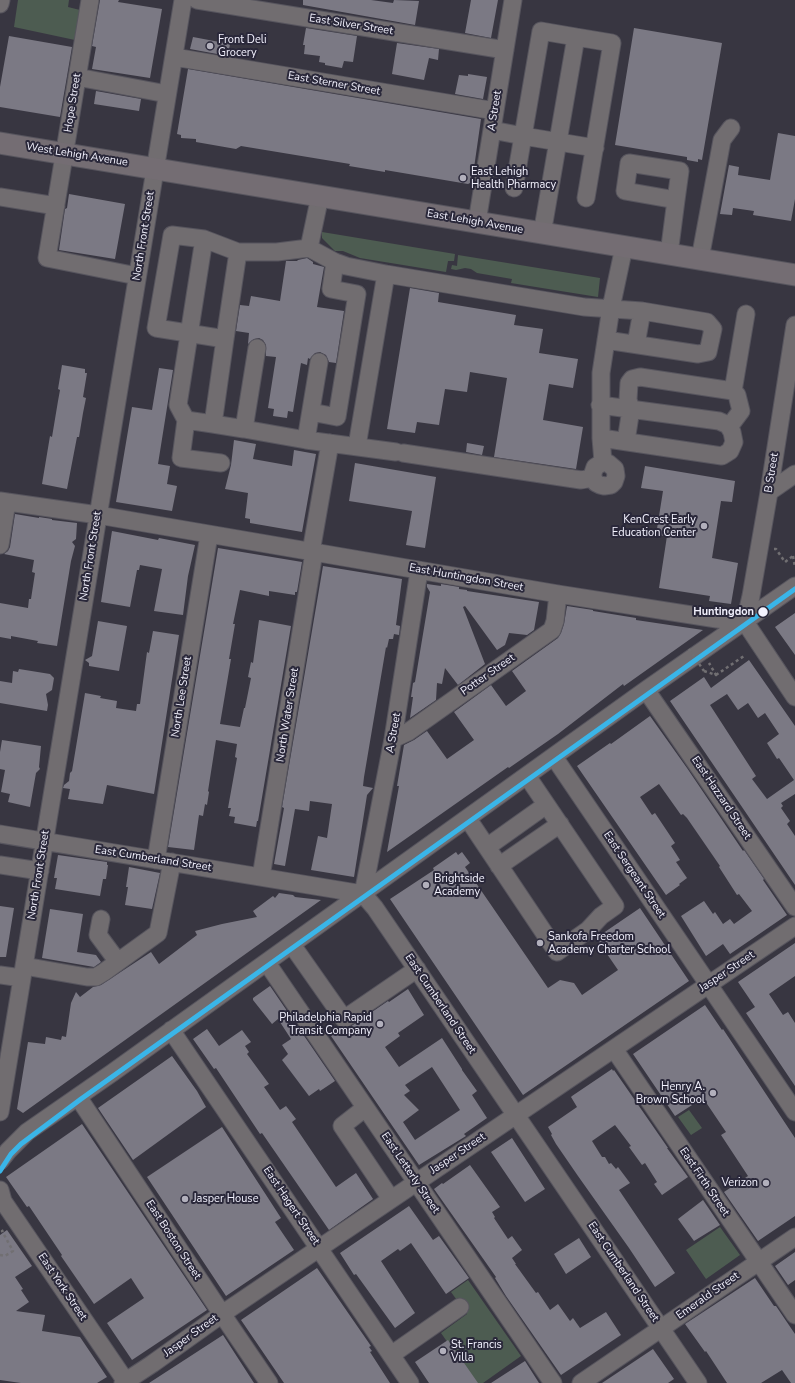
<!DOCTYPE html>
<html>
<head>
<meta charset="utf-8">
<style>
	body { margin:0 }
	canvas { display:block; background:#383641 }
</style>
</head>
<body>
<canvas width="795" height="1383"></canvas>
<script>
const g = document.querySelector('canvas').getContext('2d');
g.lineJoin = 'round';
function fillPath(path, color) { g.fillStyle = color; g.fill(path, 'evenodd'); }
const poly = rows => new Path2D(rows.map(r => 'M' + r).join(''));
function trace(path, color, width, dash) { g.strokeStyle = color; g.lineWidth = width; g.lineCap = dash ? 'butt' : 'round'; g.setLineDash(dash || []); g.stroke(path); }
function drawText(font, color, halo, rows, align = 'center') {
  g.font = font + ' "Nunito Sans",sans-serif'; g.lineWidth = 4; g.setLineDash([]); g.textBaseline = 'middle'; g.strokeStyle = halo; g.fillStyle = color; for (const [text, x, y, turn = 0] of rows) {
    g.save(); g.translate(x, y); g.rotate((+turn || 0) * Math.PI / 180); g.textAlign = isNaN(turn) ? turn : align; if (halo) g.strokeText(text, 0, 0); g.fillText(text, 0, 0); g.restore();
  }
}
fillPath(poly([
	[18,0,69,0,68,7,80,10,75,40,14,27],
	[322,232,455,254,454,261,448,261,446,272,360,258,343,251,335,251,322,238],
	[458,255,600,278,598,297,511,283,512,279,477,273,471,269,465,268,456,270,451,269,452,265,457,266],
	[689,1110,702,1128,691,1135,678,1117],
	[720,1227,740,1255,706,1279,686,1250],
	[468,1280,521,1356,483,1383,476,1383,441,1333,467,1314,451,1292]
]), '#4d5c51');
fillPath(poly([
	[100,0,119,0,118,2,162,9,150,78,92,69,96,47,92,46],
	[303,0,371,0,393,3,394,0,419,1,415,25,303,5],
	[471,0,498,0,491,38,465,33],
	[306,28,357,36,353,62,344,61,342,68,325,65,325,63,319,62,320,56,304,54,305,45,303,45],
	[634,28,722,43,702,160,698,159,698,162,687,160,687,157,615,145],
	[9,36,72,47,60,117,0,107,0,87],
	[193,37,230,44,228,56,190,49],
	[397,43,439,49,438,60,429,58,424,80,392,74],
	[188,69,481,119,472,182,468,184,385,170,385,172,349,166,350,164,241,146,236,149,196,142,196,139,181,138,181,135,177,134],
	[468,74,487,77,483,99,455,94,459,75,468,76],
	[96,91,141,99,139,111,94,104],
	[778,133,795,136,795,199,791,221,753,215,754,211,733,208,732,215,720,214,729,165,739,167,738,175,770,180],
	[69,194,125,204,115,259,59,250,65,209,67,208],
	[307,258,313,262,313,264,324,267,317,307,344,311,336,363,329,362,326,355,320,352,315,353,310,359,308,358,307,365,301,363,293,412,288,411,287,418,273,416,274,409,268,408,276,357,266,356,266,345,263,340,259,338,254,339,248,344,249,333,236,331,240,305,249,306,251,296,280,301,286,261,297,261,298,260],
	[410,288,439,293,438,302,516,315,514,325,543,329,539,353,578,359,573,388,549,384,543,420,583,427,576,469,494,457,507,378,470,372,467,392,445,389,439,425,417,422,415,433,387,429],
	[62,365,85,369,85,373,87,373,83,397,86,398,83,413,79,437,77,437,67,489,42,484,50,436,52,437,58,401,60,390,58,389],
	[159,368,173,370,158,464,170,466,167,484,177,486,172,511,116,502,132,407,152,410],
	[234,440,256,444,253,459,292,466,294,450,316,454,302,532,250,523,250,519,245,518,248,493,225,489,231,465],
	[467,443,484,446,482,455,466,452],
	[355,463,436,477,425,548,406,545,412,511,349,501],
	[645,466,735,481,732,502,721,501,712,558,738,563,731,604,709,601,710,596,659,588,667,536,656,535,663,491,641,488],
	[15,514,39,518,39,517,52,519,52,520,77,523,76,539,72,542,75,546,71,561,57,646,37,643,38,641,11,636,11,639,0,637,0,603,28,608,29,599,31,599,35,573,32,572,34,560,4,554,8,551,10,547],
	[112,531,158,540,159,538,195,545,188,576,183,615,154,611,162,569,140,565,139,570,137,570,130,607,101,602],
	[218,548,302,562,297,592,295,592,295,595,269,591,269,596,240,590,233,624,235,624,229,659,231,659,220,724,240,727,244,708,245,708,251,678,248,677,251,662,253,663,259,620,291,626,258,821,257,821,256,827,234,823,235,817,229,816,231,808,228,808,237,758,235,757,237,744,216,740,208,791,209,792,207,805,205,804,203,816,199,815,194,850,168,847],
	[323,566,402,579,396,625,400,626,399,635,394,634,393,639,389,639,387,648,386,647,364,777,363,786,373,788,367,795,354,877,311,870,318,836,327,838,332,804,310,801,309,811,295,809,285,866,274,864,284,808,282,807],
	[427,584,441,586,441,584,459,587,459,589,467,590,467,591,539,602,534,630,527,635,509,633,505,645,497,650,465,606,463,607,485,664,458,685,445,668,442,684,437,683,436,700,410,718,413,697,411,697,413,683,415,682,430,592,427,587],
	[567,606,593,610,593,611,636,618,636,620,703,630,624,686,623,684,558,734,509,768,508,767,387,852,399,786,397,786,404,745,414,740,427,731,447,759,474,740,454,712,491,685,506,706,526,691,512,671,558,638,561,633,564,624],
	[795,613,795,655,775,627],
	[98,621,127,626,119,671,89,666,89,663,85,660,92,656],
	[153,631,179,635,154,794,107,785,103,804,68,799,70,789,63,788,64,785,69,781,70,773,72,771,85,693,101,696,100,698,117,701,116,708,136,711,137,704,140,704,147,652,149,653],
	[749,660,795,726,795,794,781,803,783,806,781,808,790,821,787,824,795,836,795,885,670,701,704,677,711,688],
	[727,694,738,710,748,703,758,718,765,713,779,734,767,743,777,759,779,758,794,780,767,799,752,779,756,776,710,705],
	[19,669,50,674,54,678,52,690,46,694,48,705,47,711,0,703,0,681,12,683,13,671,18,672],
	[650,716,687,768,743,851,744,850,764,879,763,880,787,915,730,954,723,944,706,956,681,916,704,901,713,914,715,912,723,924,730,919,734,924,752,911,739,894,737,895,719,867,720,866,687,818,683,814,681,815,659,784,640,797,652,815,655,813,675,843,671,846,680,860,676,862,687,878,679,884,680,885,666,895,577,766,610,743,611,744],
	[2,740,41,746,39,767,40,769,36,773,30,807,8,802,10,794,1,792,5,770,0,769,0,752],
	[456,852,458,855,462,852,470,863,465,867,548,988,560,980,574,983,582,995,618,970,596,938,640,908,689,981,523,1095,390,899,434,870,433,868],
	[58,855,107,862,107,865,108,865,106,879,103,879,100,896,55,889,57,878,54,878],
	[129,867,160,873,152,909,125,905,128,887,126,887],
	[279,893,293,895,295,897,321,900,23,1113,17,1109,28,1042,45,1044,46,1037,61,1040,62,1036,66,1037,71,1003,76,992,80,997,93,987,101,985,151,952,159,964,197,935,195,931,222,924,257,917,253,911,273,896,275,898],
	[0,906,14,908,6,957,0,957],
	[50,909,83,914,77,952,96,955,101,962,94,967,42,958],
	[795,943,795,976,769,994,783,1015,788,1012,795,1023,795,1086,746,1013,755,1007,738,982],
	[270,986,335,1081,320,1091,319,1089,309,1096,282,1060,288,1054,282,1045,291,1039,278,1019,272,1024,253,1000,253,998],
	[408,989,424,1015,398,1033,400,1036,385,1047,399,1067,442,1038,462,1069,462,1070,477,1091,472,1095,487,1118,464,1134,466,1136,419,1165,331,1036,342,1029,350,1027,388,1001,389,1002],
	[432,1067,460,1110,415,1140,403,1122,419,1110,404,1095,410,1091,405,1085],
	[705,1005,722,1030,723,1029,795,1138,795,1216,758,1241,724,1192,748,1176,721,1135,726,1132,703,1098,675,1116,633,1054],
	[207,1029,219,1046,242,1030,251,1042,245,1046,249,1052,247,1054,269,1084,264,1087,280,1110,286,1106,296,1119,292,1122,336,1187,356,1173,373,1199,329,1230,262,1133,260,1134,216,1068,214,1069,193,1039],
	[172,1056,197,1091,206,1107,133,1160,98,1108],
	[612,1069,613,1071,614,1070,668,1148,667,1148,688,1177,662,1195,654,1184,657,1182,645,1163,642,1165,629,1147,631,1146,615,1125,592,1141,602,1157,605,1157,609,1164,611,1163,616,1169,618,1167,630,1183,619,1190,675,1273,655,1287,629,1248,578,1176,556,1144,551,1135,552,1134,548,1127,577,1107,571,1097,572,1096],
	[82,1124,207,1310,132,1360,107,1323,144,1298,131,1278,94,1304,61,1256,62,1255,29,1206,27,1207,6,1177],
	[222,1127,281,1218,275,1222,294,1250,226,1296,147,1177],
	[512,1138,545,1189,525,1202,491,1152],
	[470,1165,500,1207,492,1212,495,1217,494,1218,508,1239,512,1236,522,1250,512,1258,516,1264,515,1264,536,1293,538,1292,550,1310,558,1304,570,1321,573,1318,580,1328,606,1312,621,1335,561,1375,506,1296,495,1278,496,1277,434,1189,442,1183,443,1184],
	[703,1200,720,1225,694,1241,678,1219],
	[409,1206,433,1240,439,1236,469,1278,446,1294,411,1243,400,1251,398,1249,381,1261,415,1313,395,1328,356,1274,354,1275,340,1253],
	[7,1230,32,1266,15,1277,23,1289,21,1290,29,1302,16,1311,45,1315,42,1331,80,1337,107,1377,97,1383,21,1383,0,1380,0,1235],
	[579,1238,591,1257,566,1274,554,1254],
	[795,1252,795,1280,788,1285,775,1266],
	[317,1268,371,1346,369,1347,372,1351,370,1352,390,1383,284,1383,241,1320],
	[755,1278,774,1306,776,1306,795,1334,795,1383,791,1383,782,1370,761,1383,727,1383,706,1351,705,1352,685,1324],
	[223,1335,254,1383,149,1383],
	[448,1340,478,1383,429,1383,415,1362],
	[653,1349,674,1379,668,1383,602,1383],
	[525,1361,539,1383,491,1383]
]), '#7b7984');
const minor = poly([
	[90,0,47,258,137,276],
	[197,0,505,50],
	[0,4,1,0],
	[174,57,495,111],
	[77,77,167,94],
	[492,130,523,136,541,31,576,37],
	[629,163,680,171,676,200,625,191,629,163],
	[514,188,523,136,595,148],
	[0,197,56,206],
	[477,222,513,0],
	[542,234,576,37,612,43,586,198],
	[309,248,335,262,346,266,386,274,584,307,642,311,707,322,713,329,708,352,698,354,606,340],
	[669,254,676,200],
	[700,259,722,140,731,128],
	[225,339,238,252],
	[636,344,642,311],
	[733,391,746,314],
	[600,405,719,421,728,425,732,432,734,442,730,451,722,456,601,438],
	[311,412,337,417,357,294,331,289,335,262],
	[186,420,178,405,204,239],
	[213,424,244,429,257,348],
	[244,429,306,440,396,452],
	[306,440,319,362],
	[626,441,631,409,628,400,629,383,632,379,640,377,733,391,737,395,741,411,732,423,728,425],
	[357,446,386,274],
	[403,453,581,480,593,478],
	[603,462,608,463,615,469,616,476,614,482,611,485,604,486,600,485,596,483,593,478,593,473,595,467,603,462,601,438,601,373,611,308,624,247],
	[221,463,181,458,186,420,213,424,225,339,156,328,172,235,204,239,238,252,277,252,309,248,320,196],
	[769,492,795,474],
	[0,501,98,515,558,594,717,619,745,622],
	[0,545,7,502],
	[311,552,330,443],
	[745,622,751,596,769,492,795,325],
	[745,622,795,697],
	[646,690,795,907],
	[393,739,408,732,552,630,555,621,558,594],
	[554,757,795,1112],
	[468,819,557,952,588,930,601,916,615,906,527,776],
	[0,834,363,894,375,908,698,1383],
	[487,847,539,810],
	[156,860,209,535],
	[0,865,40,871],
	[499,866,560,824],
	[261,877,314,552],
	[363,894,393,739,419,571],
	[101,919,98,935,118,962],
	[292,945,344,1019,417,969],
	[267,963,553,1383],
	[24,966,87,977,96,977,104,972,158,933,172,862],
	[0,975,22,978],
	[171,1030,410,1383],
	[614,1049,795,1315],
	[78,1097,222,1314,269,1383],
	[365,1108,342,1126,391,1199],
	[0,1112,183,0],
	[0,1161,8,1151,27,1132,112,1073,646,690,795,586],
	[0,1190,3,1201,127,1383],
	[391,1355,460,1307],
	[123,1383,152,1364,222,1314,795,926],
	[581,1383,795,1237]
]);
const major = poly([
	[0,143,795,275]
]);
trace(minor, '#57555e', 19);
trace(major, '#57555e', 23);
trace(poly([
	[774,549,776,549,785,562,793,556],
	[793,556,795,567],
	[704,671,716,675,709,663],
	[716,675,744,656],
	[0,1255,5,1256,13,1251,2,1231,6,1229]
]), '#716f72', 2.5, [3, 3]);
trace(minor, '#716d70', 17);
trace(major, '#746d73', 21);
trace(poly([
	[689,649,704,671]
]), '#716f72', 2.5, [3, 3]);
trace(poly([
	[0,1171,11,1154,21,1144,81,1099,795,589]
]), '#3ab5e8', 5);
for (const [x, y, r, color] of [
	[210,46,4,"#b2b0bc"],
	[463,178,4,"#b2b0bc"],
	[704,526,4,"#b2b0bc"],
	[763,612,5.5,"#f3f2fe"],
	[426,885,4,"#b2b0bc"],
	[540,943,4,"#b2b0bc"],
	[380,1024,4,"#b2b0bc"],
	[713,1093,4,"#b2b0bc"],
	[766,1183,4,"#b2b0bc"],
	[185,1199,4,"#b2b0bc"],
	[443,1351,4,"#b2b0bc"]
]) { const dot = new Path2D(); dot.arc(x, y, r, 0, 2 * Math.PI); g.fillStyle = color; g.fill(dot); trace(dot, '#2a283a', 1.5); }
drawText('11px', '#f3f2fe', '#2a283a', [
	["East Silver Street",351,25,9],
	["East Sterner Street",334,84,10],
	["Hope Street",73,103,-81],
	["A Street",495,111,-81],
	["West Lehigh Avenue",77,155,9],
	["East Lehigh Avenue",475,222,10],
	["North Front Street",144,236,-81],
	["B Street",772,473,-81],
	["North Front Street",91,556,-81],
	["East Huntingdon Street",466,578,10],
	["Potter Street",488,675,-35],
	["North Lee Street",182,697,-81],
	["North Water Street",288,715,-81],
	["A Street",394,733,-80],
	["East Hazzard Street",721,798,56],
	["East Cumberland Street",153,859,9],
	["North Front Street",39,875,-81],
	["East Sergeant Street",634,875,56],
	["Jasper Street",727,972,-34],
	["East Cumberland Street",440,1004,56],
	["Jasper Street",458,1154,-34],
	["East Letterly Street",410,1173,56],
	["East Firth Street",704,1182,56],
	["East Hagert Street",291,1206,56],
	["East Boston Street",173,1240,57],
	["East Cumberland Street",623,1272,56],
	["East York Street",62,1287,56],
	["Emerald Street",708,1296,-35],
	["Jasper Street",191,1336,-36]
]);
drawText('11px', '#f3f2fe', '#2a283a', [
	["Front Deli",218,40],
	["Grocery",218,53],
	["East Lehigh",471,172],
	["Health Pharmacy",471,185],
	["KenCrest Early",696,520,"right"],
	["Education Center",696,533,"right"],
	["Brightside",434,879],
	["Academy",434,892],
	["Sankofa Freedom",548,937],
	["Academy Charter School",548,950],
	["Philadelphia Rapid",372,1018,"right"],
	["Transit Company",372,1031,"right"],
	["Henry A.",705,1087,"right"],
	["Brown School",705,1100,"right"],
	["Verizon",758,1183,"right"],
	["Jasper House",193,1199],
	["St. Francis",451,1345],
	["Villa",451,1358]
], 'left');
drawText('bold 11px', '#f3f2fe', '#2a283a', [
	["Huntingdon",754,612]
], 'right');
</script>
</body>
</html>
